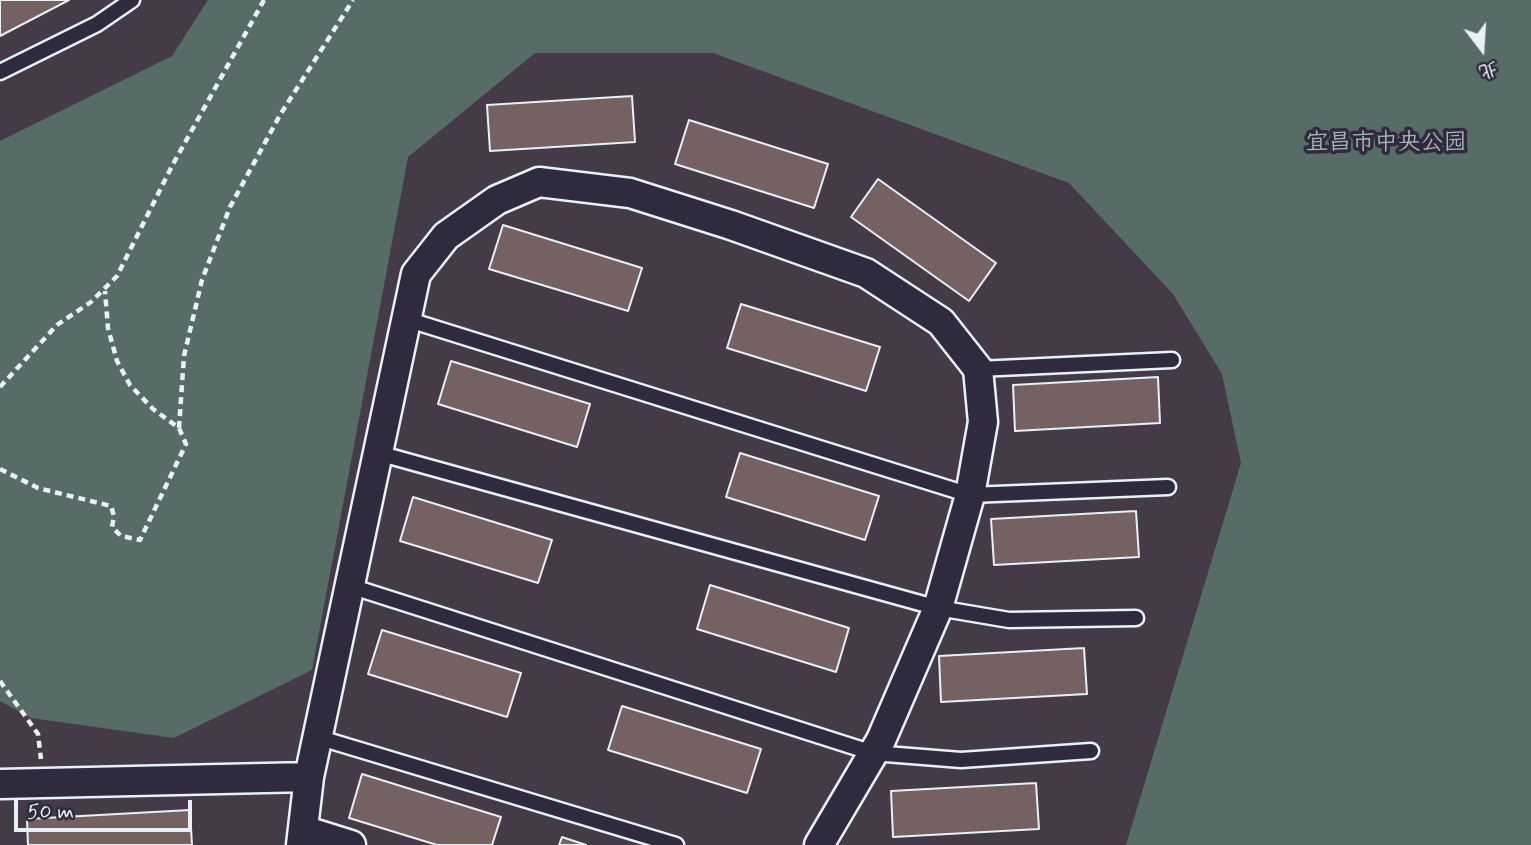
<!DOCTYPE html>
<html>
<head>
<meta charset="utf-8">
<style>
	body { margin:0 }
	#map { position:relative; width:1531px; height:845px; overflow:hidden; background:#443a48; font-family:Mynerve,"LXGW WenKai TC",sans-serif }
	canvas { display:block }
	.north { position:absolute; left:1447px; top:14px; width:70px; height:70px; -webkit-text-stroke:5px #2f2a3d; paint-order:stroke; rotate:163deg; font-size:19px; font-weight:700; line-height:28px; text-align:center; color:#e8f1f8 }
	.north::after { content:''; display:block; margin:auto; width:24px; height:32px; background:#e8f1f8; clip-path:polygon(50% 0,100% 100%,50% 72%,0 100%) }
	.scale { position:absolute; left:14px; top:800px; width:178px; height:32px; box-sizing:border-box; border:4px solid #e8f1f8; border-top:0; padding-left:9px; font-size:21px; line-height:24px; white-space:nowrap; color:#e8f1f8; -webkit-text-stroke:5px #2f2a3d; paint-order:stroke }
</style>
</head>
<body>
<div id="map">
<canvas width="1531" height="845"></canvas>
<div class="north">北</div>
<div class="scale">50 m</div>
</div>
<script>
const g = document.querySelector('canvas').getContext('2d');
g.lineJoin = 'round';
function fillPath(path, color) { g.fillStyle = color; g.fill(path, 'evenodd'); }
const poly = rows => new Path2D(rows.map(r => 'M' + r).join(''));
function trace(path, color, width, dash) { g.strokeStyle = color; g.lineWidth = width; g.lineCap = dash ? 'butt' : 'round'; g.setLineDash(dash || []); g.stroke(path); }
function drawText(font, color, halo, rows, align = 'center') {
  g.font = font + ' Mynerve,"LXGW WenKai TC",sans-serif'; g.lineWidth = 7; g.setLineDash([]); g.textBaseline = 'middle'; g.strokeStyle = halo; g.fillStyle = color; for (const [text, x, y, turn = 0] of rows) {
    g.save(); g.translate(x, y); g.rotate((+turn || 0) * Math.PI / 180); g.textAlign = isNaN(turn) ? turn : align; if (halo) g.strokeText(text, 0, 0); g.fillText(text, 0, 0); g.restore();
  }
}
fillPath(poly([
	[208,0,1531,0,1531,845,1126,845,1241,463,1222,374,1173,294,1069,183,713,53,535,53,408,157,312,670,174,738,31,718,0,701,0,141,172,56]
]), '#576c67');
const building = poly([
	[0,0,69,0,0,36,0,0],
	[632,96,635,142,490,151,487,105,632,96],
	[689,120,828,164,814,208,675,164,689,120],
	[878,179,996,263,969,301,851,217,878,179],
	[503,225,642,268,628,311,489,269,503,225],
	[741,304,880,347,866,391,727,348,741,304],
	[451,361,590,404,577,447,438,404,451,361],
	[1158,377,1160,423,1015,431,1013,385,1158,377],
	[740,453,879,496,865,540,726,497,740,453],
	[413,497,552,540,538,583,400,541,413,497],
	[1136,511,1139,557,994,565,991,519,1136,511],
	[710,585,849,628,836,672,697,629,710,585],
	[382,630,521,673,507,717,368,674,382,630],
	[1084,648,1087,694,941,702,939,656,1084,648],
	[622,706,761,749,747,793,608,750,622,706],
	[362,774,501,817,492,845,437,845,349,818,362,774],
	[1036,783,1039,829,893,837,891,791,1036,783],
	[190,810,192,845,28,845,27,819,190,810],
	[562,837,586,845,559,845,562,837]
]);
fillPath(building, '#756062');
trace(building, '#e8f1f8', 2);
const lane = poly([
	[0,72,97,24,132,0],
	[406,319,970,495,1168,487],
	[978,369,1172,360],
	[378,453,938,608,1009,620,1136,618],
	[350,586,873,753,961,760,1091,751],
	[317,737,676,845]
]);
const street = poly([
	[0,784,309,777],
	[303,830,351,845],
	[301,845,309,777,416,274,446,236,497,200,539,182,630,193,731,225,866,273,941,322,978,369,983,422,970,495,938,608,881,740,819,845]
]);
trace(lane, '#e8f1f8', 19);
trace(street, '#e8f1f8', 33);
trace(poly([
	[0,387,57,325,91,302,117,276,172,166,264,0],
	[179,428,184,356,202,280,230,207,280,115,353,0],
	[0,469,38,488,111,506,114,516,112,527,121,536,140,540,186,444,179,428,153,409,130,385,117,361,108,328,105,291],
	[0,681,38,734,41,759]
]), '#e8f1f8', 4.5, [7, 5]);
trace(lane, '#2f2a3d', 14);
trace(street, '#2f2a3d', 28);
drawText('23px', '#a7b5b7', '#2f2a3d', [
	["宜昌市中央公园",1386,144]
]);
</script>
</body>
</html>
